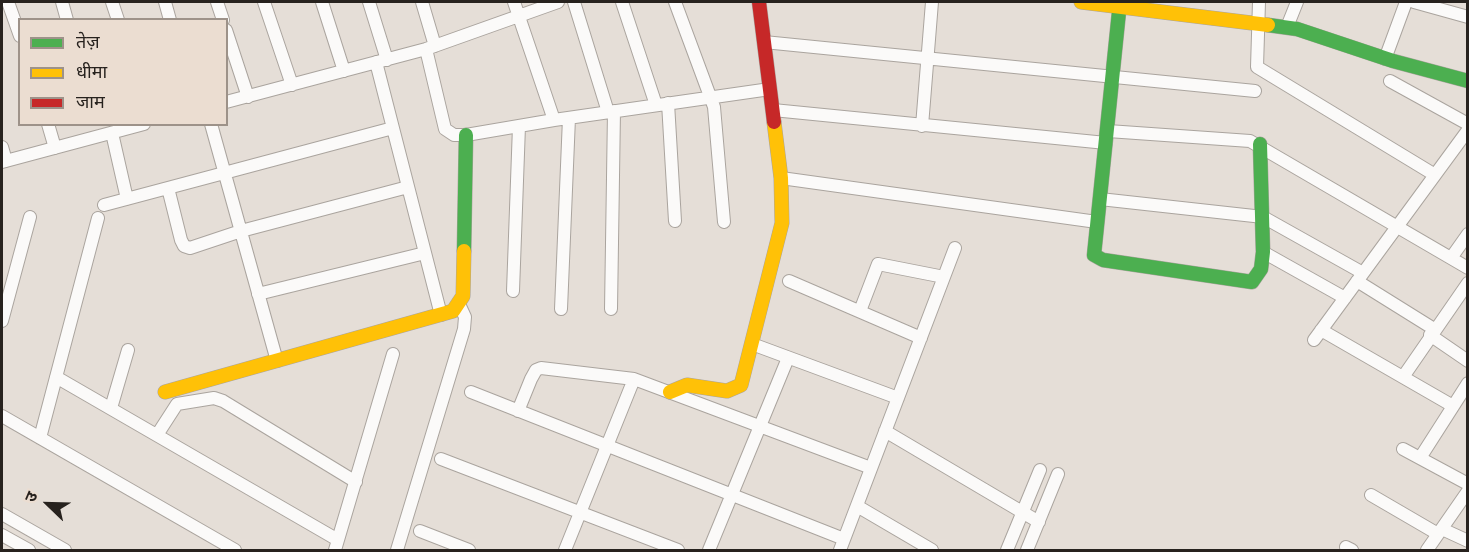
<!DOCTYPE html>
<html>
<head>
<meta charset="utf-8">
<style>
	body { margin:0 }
	#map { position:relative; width:1469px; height:552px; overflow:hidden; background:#e5ded7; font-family:"Fira Sans","Noto Sans Devanagari",sans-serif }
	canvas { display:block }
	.frame { position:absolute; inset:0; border:3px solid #27221e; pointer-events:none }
	.legend { position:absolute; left:18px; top:18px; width:210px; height:108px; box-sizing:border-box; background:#ebddd1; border:2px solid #9d9289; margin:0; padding:8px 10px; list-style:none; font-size:18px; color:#27221e }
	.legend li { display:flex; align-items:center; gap:12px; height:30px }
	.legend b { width:30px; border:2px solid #9d9289 }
	.north { position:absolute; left:18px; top:474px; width:60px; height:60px; -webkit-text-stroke:4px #ebddd1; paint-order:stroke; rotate:293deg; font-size:16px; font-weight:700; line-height:24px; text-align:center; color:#27221e }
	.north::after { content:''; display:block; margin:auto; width:21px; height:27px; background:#27221e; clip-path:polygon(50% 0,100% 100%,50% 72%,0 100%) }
</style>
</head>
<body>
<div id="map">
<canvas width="1469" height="552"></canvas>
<div class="frame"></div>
<ul class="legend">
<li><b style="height:8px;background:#4caf50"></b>तेज़</li>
<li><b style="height:8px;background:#ffc107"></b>धीमा</li>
<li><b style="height:8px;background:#c62828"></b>जाम</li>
</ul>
<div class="north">उ</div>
</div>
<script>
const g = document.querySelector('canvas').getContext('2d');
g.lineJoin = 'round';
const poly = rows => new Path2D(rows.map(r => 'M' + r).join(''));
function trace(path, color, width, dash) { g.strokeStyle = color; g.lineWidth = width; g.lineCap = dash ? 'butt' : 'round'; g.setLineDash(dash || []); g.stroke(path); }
const street = poly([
	[8,2,20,36],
	[62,2,67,20],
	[112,2,118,20],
	[165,2,170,20],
	[217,2,223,20],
	[264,2,292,85],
	[322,2,344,71],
	[369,2,387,60],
	[422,2,435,46],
	[514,2,554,120,770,89],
	[574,2,608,112],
	[622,2,656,105],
	[675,2,714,107,724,222],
	[1259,2,1257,67,1435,175],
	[1414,2,1468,17],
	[1287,27,1297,2],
	[226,30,248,97],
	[764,42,1255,91],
	[426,49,445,129,454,135,466,135,554,120],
	[1385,59,1406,2],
	[376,62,441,315],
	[1390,81,1468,124],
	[226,102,426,49,558,2],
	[668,103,675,221],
	[773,110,1106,143],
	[48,124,55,148],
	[211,124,277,361],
	[922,126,932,2],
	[1108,131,1250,141,1468,268],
	[112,133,127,199],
	[2,147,6,161],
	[2,162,144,124],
	[781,178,1097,222],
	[168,188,181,240,184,246,190,248,241,231,408,187],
	[1100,199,1263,217,1363,273],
	[104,205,393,128],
	[1263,252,1345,298],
	[1451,258,1468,234],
	[789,281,921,338],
	[1357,281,1434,329],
	[513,291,519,126],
	[258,294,425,253],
	[561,309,569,118],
	[611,309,614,111],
	[860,311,878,264,944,277],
	[2,321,30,217],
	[1321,330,1453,406],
	[1430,335,1468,361],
	[1314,340,1468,130],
	[752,344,898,398],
	[56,377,338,540],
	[1403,377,1468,283],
	[471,392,844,539],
	[111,408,128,350],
	[518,411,531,379,536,370,541,368,634,379,871,468],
	[2,416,235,550],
	[885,431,1039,522],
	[157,435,177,404,214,398,223,401,356,482],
	[40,438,98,218],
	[1403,449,1468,484],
	[1420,458,1468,383],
	[441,459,678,550],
	[1371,495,1438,534],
	[857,506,932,550],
	[2,514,65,550],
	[1442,529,1468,541],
	[420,531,469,550],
	[2,535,29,550],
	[1346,547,1352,550],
	[335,550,393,354],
	[397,550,464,329,465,317,459,304],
	[565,550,634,379],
	[709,550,788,358],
	[840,550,955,248],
	[1007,550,1040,470],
	[1027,550,1058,474],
	[1427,550,1468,491]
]);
const fast = poly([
	[1120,2,1094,255,1103,260,1252,282,1261,269,1263,252,1260,144],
	[1268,25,1297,29,1393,61,1468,81],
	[464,251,466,135]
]);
const slow = poly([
	[1081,2,1268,25],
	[165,392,453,311,463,296,464,251],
	[670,392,687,385,727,391,741,385,782,223,781,178,774,122]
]);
const jam = poly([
	[759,2,774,122]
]);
trace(street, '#aaa49e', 14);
trace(fast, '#aaa49e', 15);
trace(slow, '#aaa49e', 15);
trace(jam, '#aaa49e', 15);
trace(street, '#fbfaf9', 12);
trace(fast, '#4caf50', 14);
trace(slow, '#ffc107', 14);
trace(jam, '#c62828', 14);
</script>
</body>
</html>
